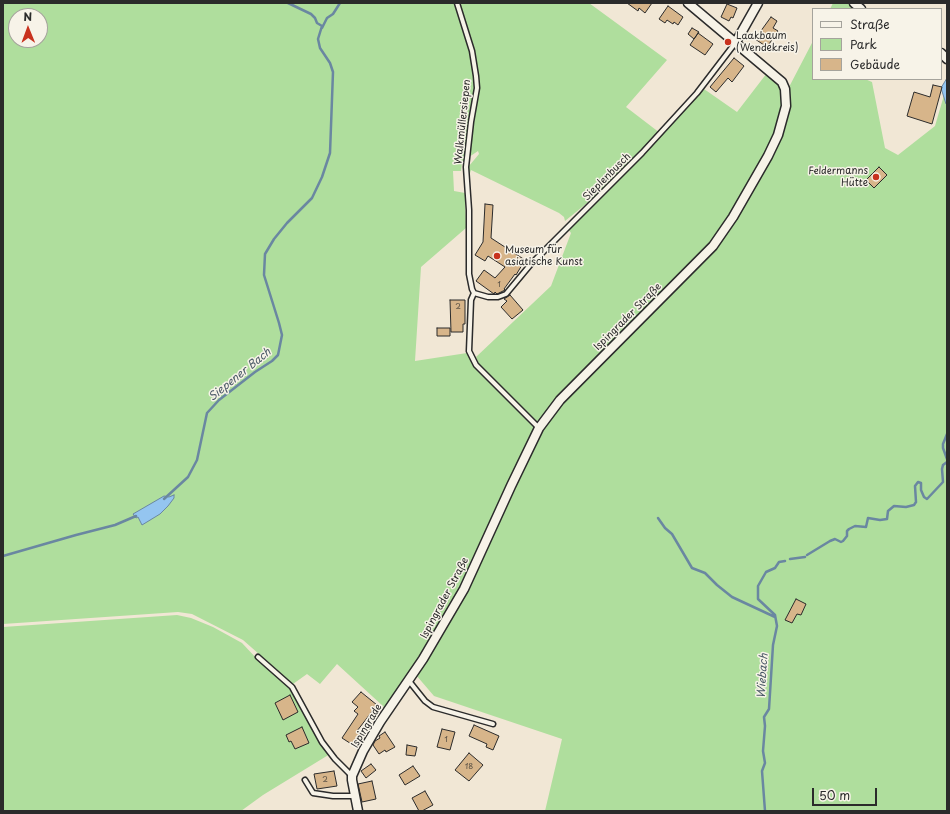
<!DOCTYPE html>
<html>
<head>
<meta charset="utf-8">
<style>
	body { margin:0 }
	#map { position:relative; width:950px; height:814px; overflow:hidden; background:#f1e7d5; font-family:"Playpen Sans",sans-serif }
	canvas { display:block }
	.frame { position:absolute; inset:0; border:4px solid #2b2b2b; pointer-events:none }
	.legend { position:absolute; left:812px; top:8px; width:130px; height:72px; box-sizing:border-box; background:#f7f3e8; border:1px solid #a5a39c; margin:0; padding:5px 7px; list-style:none; font-size:12px; color:#2b2b2b }
	.legend li { display:flex; align-items:center; gap:8px; height:20px }
	.legend b { width:20px; border:1px solid #a5a39c }
	.north { position:absolute; left:8px; top:8px; width:40px; height:40px; box-sizing:border-box; background:#f7f3e8; border:1px solid #a5a39c; border-radius:50%; rotate:359deg; font-size:11px; font-weight:700; line-height:16px; text-align:center; color:#2b2b2b }
	.north::after { content:''; display:block; margin:auto; width:14px; height:18px; background:#c8321e; clip-path:polygon(50% 0,100% 100%,50% 72%,0 100%) }
	.scale { position:absolute; left:812px; top:788px; width:65px; height:18px; box-sizing:border-box; border:2px solid #2b2b2b; border-top:0; padding-left:5px; font-size:12px; line-height:14px; white-space:nowrap; color:#2b2b2b; -webkit-text-stroke:3px #f7f3e8; paint-order:stroke }
</style>
</head>
<body>
<div id="map">
<canvas width="950" height="814"></canvas>
<div class="frame"></div>
<ul class="legend">
<li><b style="height:5px;background:#f7f3e8"></b>Straße</li>
<li><b style="height:11px;background:#afde9d"></b>Park</li>
<li><b style="height:11px;background:#d7b58a"></b>Gebäude</li>
</ul>
<div class="north">N</div>
<div class="scale">50 m</div>
</div>
<script>
const g = document.querySelector('canvas').getContext('2d');
g.lineJoin = 'round';
function fillPath(path, color) { g.fillStyle = color; g.fill(path, 'evenodd'); }
const poly = rows => new Path2D(rows.map(r => 'M' + r).join(''));
function trace(path, color, width, dash) { g.strokeStyle = color; g.lineWidth = width; g.lineCap = dash ? 'butt' : 'round'; g.setLineDash(dash || []); g.stroke(path); }
function drawText(font, color, halo, rows, align = 'center') {
  g.font = font + ' "Playpen Sans",sans-serif'; g.lineWidth = 3; g.setLineDash([]); g.textBaseline = 'middle'; g.strokeStyle = halo; g.fillStyle = color; for (const [text, x, y, turn = 0] of rows) {
    g.save(); g.translate(x, y); g.rotate((+turn || 0) * Math.PI / 180); g.textAlign = isNaN(turn) ? turn : align; if (halo) g.strokeText(text, 0, 0); g.fillText(text, 0, 0); g.restore();
  }
}
fillPath(poly([
	[3,3,454,3,466,36,475,77,475,89,465,163,462,163,461,171,453,171,454,191,465,193,466,228,421,267,415,361,467,353,472,361,538,429,463,588,394,700,384,707,337,664,320,684,307,674,293,684,243,640,192,614,178,612,3,624],
	[16,16,40,16,40,40,16,40],
	[459,3,589,3,667,60,626,107,660,133,603,190,565,221,564,217,559,213,471,170,470,173,468,173,469,166,479,154,478,151,469,157,473,122,479,86,475,51],
	[833,3,850,3,853,5,850,9,830,9],
	[813,41,813,79,865,79,872,82,885,148,898,155,935,126,947,85,947,811,545,811,562,739,434,696,416,675,543,427,554,409,713,247,769,158,787,120,789,97,788,89],
	[767,73,779,86,784,96,780,117,767,155,713,244,539,425,479,364,476,357,551,286,571,233,568,229,643,155,704,89,737,112],
	[177,615,191,618,213,627,242,643,258,660,291,688,330,754,263,795,241,811,3,811,3,627]
]), '#afde9d');
const water = poly([
	[947,78,947,103,946,104,941,88,947,78],
	[174,495,174,498,168,506,160,514,142,525,138,517,136,518,133,514,164,496,169,497,174,495]
]);
fillPath(water, '#94c5f0');
trace(water, '#6a87a1', 1);
trace(poly([
	[322,28,327,18,333,14,340,3],
	[947,434,943,444,943,448,947,459],
	[164,499,188,477,197,460,207,413,219,400,255,372,272,361,278,355,282,335,279,323,264,275,265,254,274,239,287,223,312,198,322,177,330,153,333,72,330,63,320,48,318,39,322,26,317,23,315,18,311,14,288,3],
	[658,518,665,528,672,534,692,568,705,573,717,585,732,597,775,617],
	[807,555,830,541,835,539,841,542,843,541,847,536,847,531,849,529,855,526,866,527,868,518,880,520,887,519,888,511,894,506,906,507,914,505,916,502,915,486,918,482,921,483,921,490,924,497,927,499,943,482,942,469,943,465,947,462],
	[3,556,76,535,115,525,136,516],
	[790,559,805,557],
	[765,811,762,771,765,763,763,751,765,726,764,717,769,709,773,645,777,626,775,615,758,599,758,586,766,572,775,568,779,562,785,561]
]), '#6a87a1', 2.5);
const building = poly([
	[627,3,652,3,645,13,639,8,638,11,627,3],
	[727,4,737,8,733,18,731,17,729,21,721,17,727,4],
	[668,6,683,17,678,25,674,22,673,24,667,20,665,23,659,19,668,6],
	[771,17,777,21,773,28,778,31,767,47,755,39,771,17],
	[692,28,699,32,694,39,688,34,692,28],
	[698,33,713,44,705,55,690,45,698,33],
	[734,58,744,66,732,82,728,78,716,92,710,87,734,58],
	[933,85,942,87,932,124,907,116,914,92,930,97,933,85],
	[879,167,887,175,874,188,866,180,879,167],
	[485,204,493,205,491,238,525,260,516,275,515,274,504,289,505,290,497,294,495,292,494,294,476,281,484,270,495,278,505,267,488,256,485,261,475,255,483,242,485,204],
	[510,295,523,310,512,319,501,307,507,301,504,299,510,295],
	[450,300,465,300,465,324,463,324,463,332,451,332,450,300],
	[437,328,450,328,450,336,437,336,437,328],
	[796,599,806,604,801,615,797,614,792,623,785,620,796,599],
	[361,692,377,705,357,731,363,734,356,747,342,738,358,714,354,711,358,707,352,702,361,692],
	[290,695,298,712,283,720,275,703,290,695],
	[474,725,499,736,493,750,486,747,487,744,469,736,474,725],
	[302,727,309,743,295,749,291,741,289,742,286,735,302,727],
	[442,729,455,732,450,750,437,747,442,729],
	[385,732,395,747,386,752,385,750,379,754,373,745,375,741,380,738,379,736,385,732],
	[407,745,417,747,415,756,406,755,407,745],
	[469,753,483,765,469,781,455,770,469,753],
	[371,764,376,770,366,778,361,771,371,764],
	[413,766,420,776,405,785,399,775,413,766],
	[334,771,337,786,317,789,314,774,334,771],
	[372,781,376,799,362,802,358,784,372,781],
	[425,791,433,805,422,811,419,811,412,798,425,791]
]);
fillPath(building, '#d7b58a');
trace(building, '#2b2b2b', 1);
const service = poly([
	[457,3,472,51,476,76,477,88,471,122,466,167,469,210,469,274,472,289,474,293],
	[474,293,488,297,498,297,506,294,531,264,642,153,697,93,736,42],
	[474,293,471,300,469,351,476,365,539,428],
	[258,657,292,687,322,742,335,759,352,776],
	[409,681,425,701,433,707,493,724],
	[305,780,313,793,333,796,354,796]
]);
const minor = poly([
	[854,3,861,9],
	[736,42,758,3],
	[941,53,947,59],
	[358,811,352,780,352,776,363,751,380,722,423,659,464,589,511,486,539,428,560,400,713,246,733,217,768,156,778,135,786,106,785,89,782,82,688,3]
]);
trace(service, '#2b2b2b', 7);
trace(minor, '#2b2b2b', 11);
trace(service, '#f7f3e8', 4);
trace(minor, '#f7f3e8', 8);
for (const [x, y, r, color] of [
	[728,42,4,"#c8321e"],
	[876,177,4,"#c8321e"],
	[497,256,4,"#c8321e"]
]) { const dot = new Path2D(); dot.arc(x, y, r, 0, 2 * Math.PI); g.fillStyle = color; g.fill(dot); trace(dot, '#f7f3e8', 1.5); }
drawText('8px', '#564e43', null, [
	["1",499,285],
	["2",458,307],
	["1",446,740],
	["18",469,767],
	["2",325,780]
]);
drawText('10px', '#2b2b2b', '#f7f3e8', [
	["Laakbaum",736,36],
	["(Wendekreis)",736,48],
	["Feldermanns",868,171,"right"],
	["Hütte",868,183,"right"],
	["Museum für",505,250],
	["asiatische Kunst",505,262]
], 'left');
drawText('10px', '#2b2b2b', '#f7f3e8', [
	["Walkmüllersiepen",463,122,-84],
	["Sieplenbusch",607,177,-45],
	["Ispingrader Straße",628,317,-45],
	["Ispingrader Straße",445,598,-62],
	["Ispingrade",367,726,-59]
]);
drawText('italic 11px', '#4a5966', '#f7f3e8', [
	["Siepener Bach",240,375,-39],
	["Wiebach",763,676,-86]
]);
</script>
</body>
</html>
